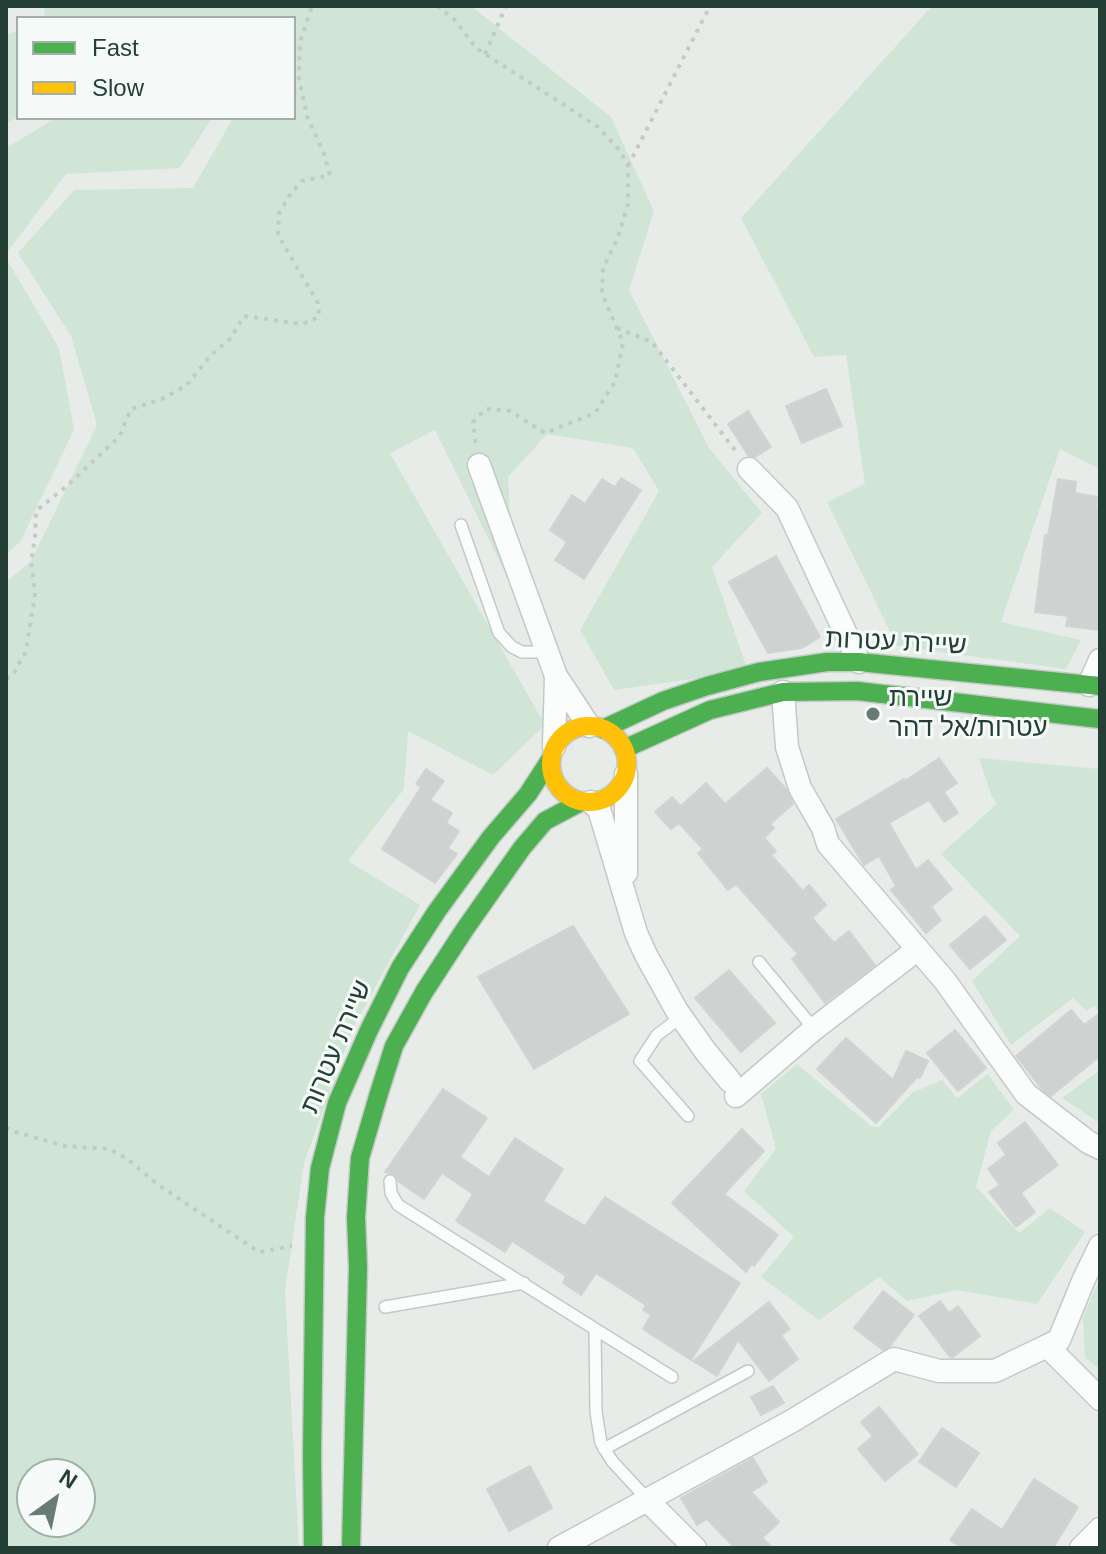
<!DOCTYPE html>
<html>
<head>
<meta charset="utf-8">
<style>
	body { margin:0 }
	#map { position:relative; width:1106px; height:1554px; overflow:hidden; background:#e7ece9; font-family:Helvetica,sans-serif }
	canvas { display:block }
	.frame { position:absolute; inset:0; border:8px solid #244036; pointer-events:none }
	.legend { position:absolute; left:16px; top:16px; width:280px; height:104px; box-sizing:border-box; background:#f6faf8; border:2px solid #a2b0aa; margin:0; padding:10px 14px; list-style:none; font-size:24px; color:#244036 }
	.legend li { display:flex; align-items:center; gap:16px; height:40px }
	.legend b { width:40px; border:2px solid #a2b0aa }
	.north { position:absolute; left:16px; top:1458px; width:80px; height:80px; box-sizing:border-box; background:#f6faf8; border:2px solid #a2b0aa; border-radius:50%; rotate:33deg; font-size:22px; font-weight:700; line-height:32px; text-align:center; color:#244036 }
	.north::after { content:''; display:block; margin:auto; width:28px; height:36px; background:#687c75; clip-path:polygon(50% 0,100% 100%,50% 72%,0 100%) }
</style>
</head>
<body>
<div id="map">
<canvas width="1106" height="1554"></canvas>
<div class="frame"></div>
<ul class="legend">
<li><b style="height:10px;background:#4caf50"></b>Fast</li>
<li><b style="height:10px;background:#ffc107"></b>Slow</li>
</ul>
<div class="north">N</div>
</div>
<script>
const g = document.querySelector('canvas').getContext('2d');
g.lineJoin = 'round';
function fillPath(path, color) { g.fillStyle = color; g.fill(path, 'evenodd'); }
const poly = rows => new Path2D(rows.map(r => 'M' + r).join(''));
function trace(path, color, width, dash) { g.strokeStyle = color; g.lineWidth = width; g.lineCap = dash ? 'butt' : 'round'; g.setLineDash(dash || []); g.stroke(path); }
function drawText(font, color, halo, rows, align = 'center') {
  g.font = font + ' Helvetica,Heebo,sans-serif'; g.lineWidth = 6; g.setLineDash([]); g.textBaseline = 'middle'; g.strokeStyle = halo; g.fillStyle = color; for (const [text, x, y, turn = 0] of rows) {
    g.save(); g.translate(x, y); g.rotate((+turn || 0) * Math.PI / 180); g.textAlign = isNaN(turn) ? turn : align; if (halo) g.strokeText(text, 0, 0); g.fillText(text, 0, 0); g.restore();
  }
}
fillPath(poly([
	[45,6,471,6,611,117,654,211,629,290,709,448,762,513,712,567,748,671,614,690,580,630,659,491,633,448,547,434,508,477,514,591,435,430,390,453,545,725,493,775,408,731,404,789,348,861,420,905,353,1028,304,1163,285,1291,299,1548,6,1548,6,582,31,561,97,425,71,336,18,253,74,190,193,188,233,118,294,118,294,18,202,18,201,16,196,18,44,18],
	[32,1474,80,1474,80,1522,32,1522],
	[932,6,1100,6,1100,469,1060,449,1001,622,1081,640,1066,669,897,646,827,502,865,484,846,355,814,357,741,218],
	[18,30,18,117,6,124,6,35],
	[56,118,212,118,180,168,66,174,6,254,6,148],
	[6,258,59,348,74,430,20,542,6,555],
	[979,758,1100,769,1100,1013,1094,1006,1087,1011,1073,998,1011,1045,972,981,1020,936,941,854,997,804,991,795],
	[797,1064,871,1126,879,1127,912,1093,942,1080,957,1098,988,1074,1014,1110,991,1131,976,1187,1019,1233,1050,1208,1085,1232,1037,1304,957,1290,907,1301,879,1277,819,1320,761,1277,794,1237,744,1191,776,1149,761,1094],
	[1100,1070,1100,1123,1062,1098],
	[1100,1278,1100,1369,1085,1358,1083,1317]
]), '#d0e5d5');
const building = poly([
	[826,389,842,426,802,443,786,406,826,389],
	[748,411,771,447,755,457,748,455,728,424,748,411],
	[621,478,641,490,584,579,555,560,567,542,550,530,572,495,585,504,602,479,615,487,621,478],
	[1058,479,1076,482,1075,493,1098,497,1096,509,1100,510,1100,630,1066,626,1068,616,1035,612,1045,535,1048,536,1058,479],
	[776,556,820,637,802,648,768,653,729,582,776,556],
	[939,758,957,783,944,792,958,813,944,822,929,800,889,823,916,870,928,860,952,889,931,907,941,920,926,933,891,890,896,886,879,856,864,865,836,819,904,779,905,781,939,758],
	[767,768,786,789,793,804,770,824,774,828,764,838,776,851,771,855,803,891,809,885,826,905,812,918,834,943,849,931,875,965,825,1003,792,959,798,954,736,884,728,890,698,853,703,849,679,823,671,829,655,812,672,797,681,806,706,783,725,804,767,768],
	[426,769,444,781,430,800,452,813,446,823,459,831,448,848,457,854,435,883,382,849,421,787,416,784,426,769],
	[985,916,1006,940,970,969,950,945,985,916],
	[573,926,629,1014,534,1069,478,977,573,926],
	[729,970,775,1023,741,1052,695,998,729,970],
	[1071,1010,1084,1025,1100,1013,1100,1056,1051,1096,1042,1089,1016,1056,1071,1010],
	[955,1030,986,1068,958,1091,927,1053,955,1030],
	[846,1038,893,1080,906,1051,928,1061,920,1078,917,1077,876,1123,817,1069,846,1038],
	[443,1089,487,1118,460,1157,489,1177,515,1138,563,1169,543,1201,585,1226,605,1197,740,1283,691,1360,643,1329,651,1315,643,1310,646,1305,596,1273,581,1295,563,1283,566,1276,512,1241,505,1252,456,1221,473,1194,442,1173,424,1199,399,1182,394,1174,385,1172,443,1089],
	[1025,1122,1058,1165,1021,1193,1035,1212,1016,1227,989,1192,1000,1185,988,1169,1006,1155,998,1143,1025,1122],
	[742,1129,764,1151,724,1194,778,1235,754,1266,752,1264,746,1272,672,1203,742,1129],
	[883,1291,914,1315,890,1346,883,1350,854,1328,883,1291],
	[940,1301,949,1313,958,1306,980,1336,953,1357,950,1357,919,1316,940,1301],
	[769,1302,790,1329,781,1335,798,1359,769,1381,738,1340,717,1376,693,1361,769,1302],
	[773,1386,784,1403,761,1415,751,1397,773,1386],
	[879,1407,918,1454,885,1481,858,1449,873,1436,861,1422,879,1407],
	[942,1428,979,1453,956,1487,919,1462,942,1428],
	[753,1458,767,1482,751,1492,779,1522,762,1538,773,1548,735,1548,707,1519,697,1525,681,1498,753,1458],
	[530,1466,552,1508,509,1531,487,1489,530,1466],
	[1034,1479,1078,1507,1053,1548,961,1548,950,1540,972,1509,1002,1530,1034,1479]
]);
fillPath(building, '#ced3d1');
trace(building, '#d0d5d2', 2);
const lane = poly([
	[461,525,499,633,512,647,522,652,548,652],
	[759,962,814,1029],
	[681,1017,657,1035,640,1061,688,1116],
	[390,1181,391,1193,398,1205,595,1329,596,1412,601,1443,612,1461,648,1500],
	[385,1307,524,1283],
	[595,1329,672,1377],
	[604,1449,748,1371]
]);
const street = poly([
	[479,465,556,676,589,726],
	[749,469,787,508,859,662],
	[1089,685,1100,660],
	[783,692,787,747,800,788,823,828,828,844,945,981,1026,1094,1088,1142,1100,1148],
	[554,747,556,676],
	[591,802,599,809,636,933,646,955,677,1011,706,1052,730,1081],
	[626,873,626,774],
	[736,1096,814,1029,918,949],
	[1100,1246,1084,1279,1059,1340,1047,1346,1100,1399],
	[648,1501,695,1548],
	[559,1548,792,1421,894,1359,939,1371,995,1371,1047,1346],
	[1081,1548,1100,1529]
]);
const fast = poly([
	[603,729,663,701,707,686,759,672,827,662,859,662,1100,686],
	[624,749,710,710,783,692,857,691,1100,719],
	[313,1548,312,1455,315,1217,320,1168,337,1103,369,1030,400,968,437,911,491,837,528,794,550,760],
	[351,1548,358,1267,356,1217,360,1158,379,1093,394,1046,424,992,465,929,522,848,545,821,581,802]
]);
const slow = poly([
	'551 764a38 38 0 1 1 76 0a38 38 0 1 1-76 0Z'
]);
trace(lane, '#c4c9c6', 14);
trace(street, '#c4c9c6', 25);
trace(fast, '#c2cac6', 21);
trace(slow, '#c2cac6', 21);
trace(poly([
	[437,6,454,19,476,48,598,127,620,151,628,166,628,204,618,237,603,269,602,293,623,343,615,382,595,413,545,433,510,411,486,409,473,422,476,446],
	[485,54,506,6],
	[628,166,710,6],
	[617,328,652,342,738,454],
	[6,679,13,675,26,651,35,594,31,561,35,538,36,511,68,485,119,437,131,409,162,399,187,385,210,356,230,339,244,316,302,324,319,317,318,303,278,235,279,213,291,193,302,181,330,175,324,154,307,116,299,78,300,42,312,6],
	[6,1127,12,1131,65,1146,109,1149,126,1158,157,1184,259,1252,292,1246]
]), '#c3cbc7', 4, [4, 6]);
trace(lane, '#fbfcfc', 11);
trace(street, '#fbfcfc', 22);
trace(fast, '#4caf50', 18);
trace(slow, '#ffc107', 18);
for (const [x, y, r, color] of [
	[873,714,8,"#687c75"]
]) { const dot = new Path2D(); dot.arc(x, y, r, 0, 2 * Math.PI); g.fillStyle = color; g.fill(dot); trace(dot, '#f6faf8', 3); }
drawText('26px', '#244036', '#f6faf8', [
	["שיירת עטרות",896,643,3],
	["שיירת עטרות",337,1047,-67]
]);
drawText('26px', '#244036', '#f6faf8', [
	["שיירת",889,699],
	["עטרות/אל דהר",889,729]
], 'left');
</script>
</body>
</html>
